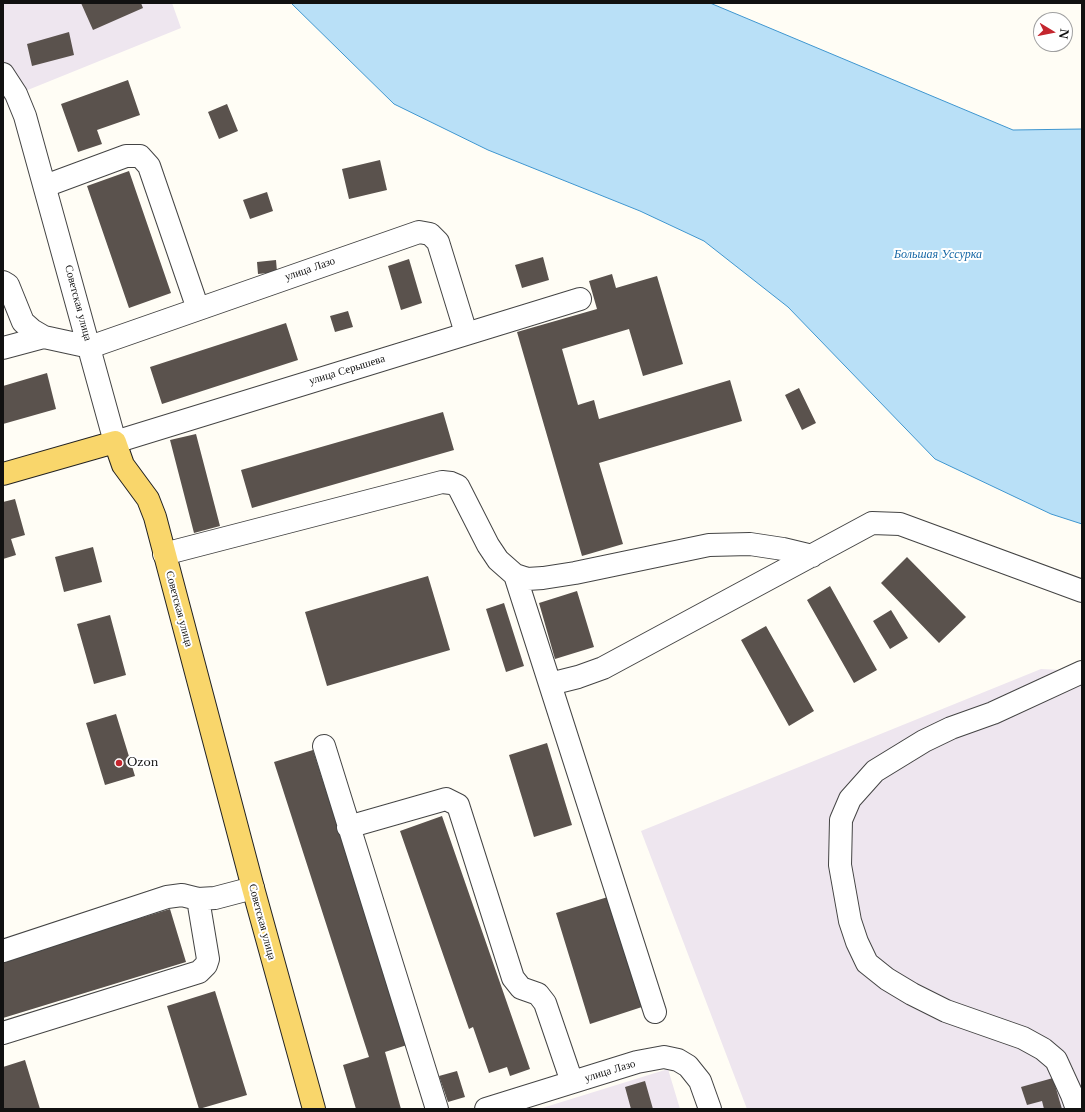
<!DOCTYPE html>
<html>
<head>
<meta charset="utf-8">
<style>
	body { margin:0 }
	#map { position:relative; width:1085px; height:1112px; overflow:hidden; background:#fffdf5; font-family:"Libre Baskerville",serif }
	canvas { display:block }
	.frame { position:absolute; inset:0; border:4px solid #111; pointer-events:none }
	.north { position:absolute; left:1033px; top:12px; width:40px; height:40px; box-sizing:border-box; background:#fff; border:1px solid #a0a0a0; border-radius:50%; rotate:100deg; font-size:11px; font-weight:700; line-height:16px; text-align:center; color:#111 }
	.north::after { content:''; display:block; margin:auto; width:14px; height:18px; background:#c4262e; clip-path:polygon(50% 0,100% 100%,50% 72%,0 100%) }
</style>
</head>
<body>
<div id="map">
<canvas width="1085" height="1112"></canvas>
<div class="frame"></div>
<div class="north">N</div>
</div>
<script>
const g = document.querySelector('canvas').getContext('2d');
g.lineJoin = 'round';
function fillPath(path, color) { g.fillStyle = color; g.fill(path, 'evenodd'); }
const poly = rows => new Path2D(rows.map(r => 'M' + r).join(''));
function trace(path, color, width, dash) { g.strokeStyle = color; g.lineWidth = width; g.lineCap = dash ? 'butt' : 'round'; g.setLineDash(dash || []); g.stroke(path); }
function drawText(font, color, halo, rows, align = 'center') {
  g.font = font + ' "Libre Baskerville",serif'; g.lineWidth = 4; g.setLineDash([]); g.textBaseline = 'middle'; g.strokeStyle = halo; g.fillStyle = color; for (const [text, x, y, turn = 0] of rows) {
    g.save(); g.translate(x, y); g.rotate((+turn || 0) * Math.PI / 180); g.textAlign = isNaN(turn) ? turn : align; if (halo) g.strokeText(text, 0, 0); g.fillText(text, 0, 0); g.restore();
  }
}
fillPath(poly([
	[3,3,172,3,181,28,3,100],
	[1041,669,1082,671,1082,1109,747,1109,641,831],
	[668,1069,680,1109,539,1109]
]), '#eee6ef');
const water = poly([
	[291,3,710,3,1013,130,1082,129,1082,524,1051,514,935,459,788,307,704,241,640,211,488,150,394,104,291,3]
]);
fillPath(water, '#b9e0f7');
trace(water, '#3f96cf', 1);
fillPath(poly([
	[81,3,141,3,143,8,93,30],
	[69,32,74,55,32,66,27,44],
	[128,80,140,115,97,130,102,144,78,152,61,104],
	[227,104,238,131,219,139,208,112],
	[380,160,387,190,349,199,342,169],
	[129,171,171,293,129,308,87,186],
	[267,192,273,211,250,219,243,200],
	[543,257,549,280,522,288,515,265],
	[409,259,422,303,401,310,388,266],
	[276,260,277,272,258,274,257,262],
	[612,274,616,288,657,276,683,364,643,376,629,329,562,349,578,405,594,400,599,419,730,380,742,421,599,463,623,544,582,556,517,332,597,309,589,281],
	[348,311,353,327,335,332,330,316],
	[286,323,298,360,162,404,150,367],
	[47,373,56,409,3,424,3,386],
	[799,388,816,423,802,430,785,395],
	[443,412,454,450,252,508,241,470],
	[196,434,220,526,194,533,170,440],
	[15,499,25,535,11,539,16,555,3,559,3,502],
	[93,547,102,582,64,592,55,557],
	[907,557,966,617,939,643,881,583],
	[428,576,450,650,327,686,305,612],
	[830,586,877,670,854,683,807,600],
	[577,591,594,647,555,659,539,603],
	[504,603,524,666,506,672,486,609],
	[891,610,908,638,890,649,873,621],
	[110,615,126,675,94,684,77,624],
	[766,626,814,711,789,726,741,640],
	[116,714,135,776,105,785,86,723],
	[547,743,572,825,534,837,509,755],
	[313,750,407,1045,385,1052,401,1109,356,1109,343,1065,369,1057,274,762],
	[442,816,530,1069,510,1076,507,1067,489,1073,473,1027,469,1029,400,831],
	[611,896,645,1006,590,1024,556,913],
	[170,909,186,962,3,1018,3,960],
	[215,991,247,1095,199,1109,167,1006],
	[25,1060,40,1109,3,1109,3,1067],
	[457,1071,465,1097,448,1102,439,1076],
	[1053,1078,1062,1109,1044,1109,1042,1101,1027,1105,1021,1087],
	[645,1081,653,1109,631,1109,625,1087]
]), '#5a524d');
const minor = poly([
	[3,74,16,94,25,116,115,442,580,299],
	[45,186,126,156,140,156,149,166,198,309],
	[3,282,8,285,23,322,32,330,44,337,90,347,419,232,430,234,438,242,466,333],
	[3,348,44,337],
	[164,554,442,482,451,483,458,486,488,545,498,560,515,575,527,579,543,578,575,573,709,545,750,544,783,549,812,556],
	[515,575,655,1012],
	[550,684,578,677,603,668,872,523,900,524,1082,591],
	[324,746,437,1109],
	[348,827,446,799,458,805,513,978,521,988,538,994,545,1003,572,1082],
	[3,951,167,897,182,895,198,899,215,898,253,888],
	[3,1033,199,972,206,965,208,959,198,899],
	[486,1109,637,1062,664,1057,678,1060,688,1066,700,1081,710,1109],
	[1077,1109,1072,1095,1056,1060,1043,1049,1023,1038,946,1011,912,994,887,979,867,963,857,942,850,921,840,865,841,820,850,799,875,771,924,741,951,728,993,713,1082,672]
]);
const major = poly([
	[3,474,115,442,123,465,148,499,155,517,253,888,314,1109]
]);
trace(minor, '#444', 24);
trace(major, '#222', 24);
trace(minor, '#fff', 22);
trace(major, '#f9d66b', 22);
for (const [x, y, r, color] of [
	[119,763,4,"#c4262e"]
]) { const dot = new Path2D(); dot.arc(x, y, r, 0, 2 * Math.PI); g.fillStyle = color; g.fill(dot); trace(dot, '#fff', 1.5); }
drawText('11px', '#111', '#fff', [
	["улица Лазо",310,269,-19],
	["Советская улица",78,303,75],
	["улица Серышева",347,370,-17],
	["Советская улица",179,609,75],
	["Советская улица",262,922,75],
	["улица Лазо",610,1071,-17]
]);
drawText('11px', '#111', '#fff', [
	["Ozon",127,763]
], 'left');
drawText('italic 12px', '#1768a6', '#fff', [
	["Большая Уссурка",938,255]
]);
</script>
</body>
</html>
